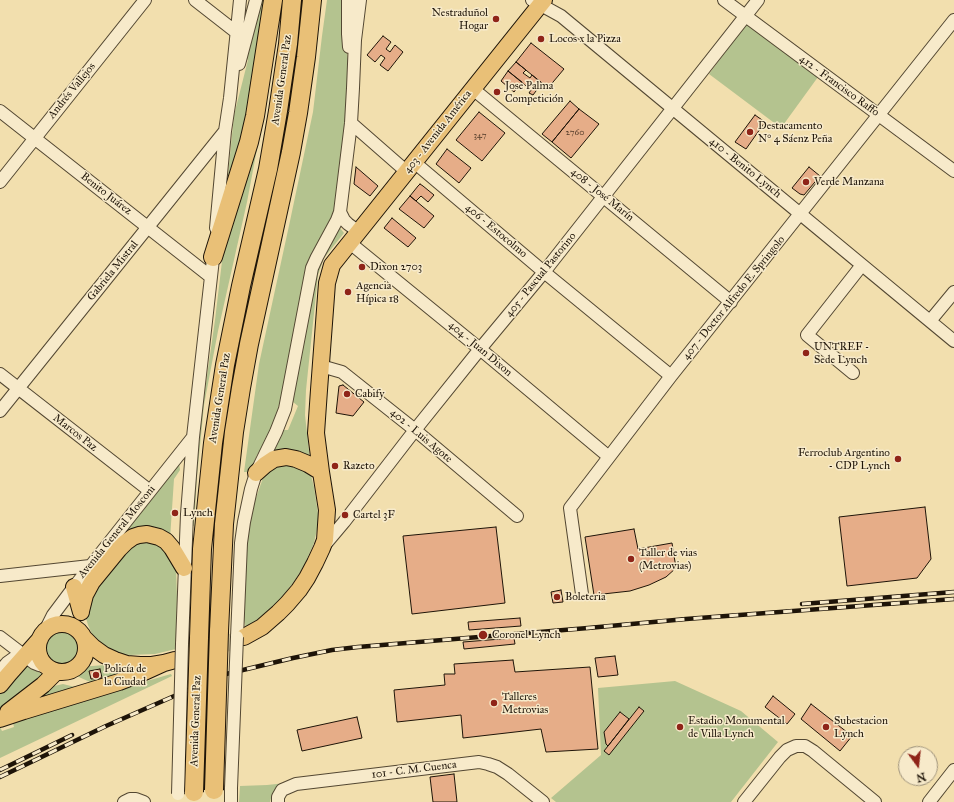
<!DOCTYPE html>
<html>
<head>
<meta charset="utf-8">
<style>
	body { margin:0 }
	#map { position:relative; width:954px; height:802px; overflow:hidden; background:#f2dfae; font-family:"IM FELL Great Primer",serif }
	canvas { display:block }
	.north { position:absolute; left:898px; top:746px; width:40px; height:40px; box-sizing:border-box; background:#f7eaca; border:1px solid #a0947c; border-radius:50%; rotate:165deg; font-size:11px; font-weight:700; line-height:16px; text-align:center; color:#1e1408 }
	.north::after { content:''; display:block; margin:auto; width:14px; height:18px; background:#8f2418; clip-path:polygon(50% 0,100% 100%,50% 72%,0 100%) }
</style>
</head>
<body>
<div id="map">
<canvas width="954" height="802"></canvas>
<div class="north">N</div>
</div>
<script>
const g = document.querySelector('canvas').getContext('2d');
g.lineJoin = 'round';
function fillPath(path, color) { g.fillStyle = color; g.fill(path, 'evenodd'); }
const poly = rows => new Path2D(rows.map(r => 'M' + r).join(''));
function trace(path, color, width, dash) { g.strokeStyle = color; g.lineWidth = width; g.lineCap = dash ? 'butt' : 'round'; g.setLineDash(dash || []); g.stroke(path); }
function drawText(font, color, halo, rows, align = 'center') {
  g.font = font + ' "IM FELL Great Primer",serif'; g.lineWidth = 3; g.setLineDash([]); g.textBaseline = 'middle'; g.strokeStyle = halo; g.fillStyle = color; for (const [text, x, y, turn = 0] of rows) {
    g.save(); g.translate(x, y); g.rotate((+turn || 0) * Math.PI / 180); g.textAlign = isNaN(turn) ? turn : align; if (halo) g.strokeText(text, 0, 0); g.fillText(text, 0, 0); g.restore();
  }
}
fillPath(poly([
	[260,0,268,0,244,150,226,195,234,115,248,60,246,58],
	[327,0,345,0,345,38,351,82,339,204,310,258,283,391,275,420,269,437,257,455,251,472,244,472,259,364,290,221,313,112,322,36],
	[280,6,270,80,247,202,218,331,204,405,197,477,194,526,191,525,203,404,215,320,225,236],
	[746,24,818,77,781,128,709,74],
	[340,228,344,233,324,258,318,275,306,390,305,415,310,460,273,453,283,430,288,430,298,406,293,402,316,275,322,256],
	[179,463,180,470,174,479,170,539,150,528,78,588],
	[285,464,299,468,311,475,314,487,319,520,314,543,304,566,293,583,277,603,246,629,244,620,244,583,248,531,251,512,264,475,270,468],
	[136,540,161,542,176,567,177,597,176,649,155,654,129,655,118,654,110,651,97,641,92,634,88,625,86,618,90,592],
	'42 648a21 21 0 1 1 42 0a21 21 0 1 1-42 0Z',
	[21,662,47,677,0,713,0,690],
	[105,665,127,669,128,671,96,682,90,682,70,673,79,667],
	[171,674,172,676,0,758,0,727,2,731,14,727,12,720],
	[675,681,741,711,778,742,731,802,556,802,551,798,601,755,598,688],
	[63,684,75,687,20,708,47,689,54,686],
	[286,783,277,789,272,795,270,802,239,802,240,786,267,785]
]), '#b4c38f');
const building = poly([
	[383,36,391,42,386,49,390,52,395,45,403,52,388,71,380,65,385,58,381,55,375,62,367,55,383,36],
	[531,43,564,69,548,88,516,62,531,43],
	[516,62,526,70,523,73,530,78,532,75,542,83,533,95,529,93,531,90,508,71,516,62],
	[508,71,522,82,514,92,501,81,508,71],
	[570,101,579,109,552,142,542,134,570,101],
	[579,109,599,124,571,158,552,142,579,109],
	[479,112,505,133,482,161,456,140,479,112],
	[755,115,765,122,746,149,735,142,755,115],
	[447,149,471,168,459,183,436,164,447,149],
	[356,167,378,186,370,196,354,184,356,167],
	[809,167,820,176,804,195,800,194,792,188,809,167],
	[420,184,423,186,434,195,428,202,421,196,416,201,410,196,418,186,420,184],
	[410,196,434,216,424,228,399,209,410,196],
	[392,218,416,238,408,247,384,228,392,218],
	[343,385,364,402,353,416,336,413,339,386,343,385],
	[925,507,931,559,917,578,847,586,839,517,925,507],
	[496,527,505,603,412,614,403,536,496,527],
	[634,529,638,549,672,543,676,568,666,577,649,585,630,591,594,595,585,537,634,529],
	[561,590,563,602,553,603,551,592,561,590],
	[520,618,521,626,469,630,468,622,520,618],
	[514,638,515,644,464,649,463,642,514,638],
	[615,656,618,675,598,677,595,658,615,656],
	[513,660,515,672,590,667,598,749,546,752,541,729,463,738,461,715,397,722,394,690,445,685,444,674,455,674,454,664,513,660],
	[100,669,102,678,91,679,89,671,100,669],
	[773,696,795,714,787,724,765,707,773,696],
	[811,704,852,736,840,751,801,719,811,704],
	[639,707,644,711,609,755,604,751,639,707],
	[620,712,629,719,608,746,606,744,604,732,620,712],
	[357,717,362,738,302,751,297,730,357,717],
	[454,774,457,802,433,802,430,777,454,774]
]);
fillPath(building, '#e6ad88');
trace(building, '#1e1408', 1);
trace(poly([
	[175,660,223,645,244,637]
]), '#d2c195', 16, [16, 8]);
const minor = poly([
	[195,0,236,32],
	[348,0,348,34,349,47],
	[532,0,561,16,954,341],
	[724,0,954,171],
	[239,64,256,0],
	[473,89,731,302],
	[0,111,211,277],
	[351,123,407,172],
	[414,162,544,272,671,376],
	[0,182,145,0],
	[340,212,344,220,348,224,359,232],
	[216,228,225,131,230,98,240,0],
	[350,243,480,349,609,457],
	[930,321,954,292],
	[321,366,342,372,415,430,517,516],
	[853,373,807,335,862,265],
	[0,374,150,491],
	[0,411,225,131],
	[323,547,344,522,415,430,480,349,544,272,758,0],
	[0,576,90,566],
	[582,594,570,508,671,376,954,20],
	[45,631,53,615,74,587,193,437],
	[0,637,34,663,39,665,46,667],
	[237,637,241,543,244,522,251,489,256,473,276,432,285,409,312,268,317,257,337,220,340,212,351,123,353,88,355,40,360,0],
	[182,644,187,514,193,437,214,250],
	[0,671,7,663,14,658,19,656,24,656],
	[231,788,231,802],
	[124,802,130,799,136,799,144,802],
	[278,802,278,797,282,790,296,784,479,762,488,764,497,767,508,774,543,802],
	[744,802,780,757,787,750,796,746,805,746,813,751,875,802],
	[929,802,954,770]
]);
const major = poly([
	[256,473,265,465,274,459,286,457,296,459,308,464,321,472],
	[74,587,81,612],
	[81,611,85,595,92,582,119,549,126,542,133,537,139,535,147,534,159,537,166,541,172,548,184,568],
	'38 648a24 24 0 1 1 48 0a24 24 0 1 1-48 0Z',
	[244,637,262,627,278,613,287,604,299,590,307,578,315,563,322,548,325,540,327,510,321,472,316,433,319,390,327,283,332,265,544,0],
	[84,638,93,647,104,655,115,660,127,664,140,665,152,665,164,663,175,660],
	[0,685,9,674,40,639],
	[8,712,43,685,56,672],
	[0,719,24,711,119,682,142,673,164,663]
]);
const highway = poly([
	[213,257,249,142,255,116,273,0],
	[219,631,224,524,234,432,241,388,249,344,291,152,298,113,306,57,312,0],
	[199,638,202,549,213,443,225,365,241,286,268,169,278,111,288,44,292,0]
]);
trace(minor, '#534732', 14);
trace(major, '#1e1408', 18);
trace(highway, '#1e1408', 20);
trace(minor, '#f7eaca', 12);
trace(major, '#e9c077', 16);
trace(highway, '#e9c077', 18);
const rail = poly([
	[802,604,954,592],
	[0,770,72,735],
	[0,777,106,726,222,675,293,658,332,650,358,647,588,628,686,619,954,599]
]);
trace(rail, '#1e1408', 4.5);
trace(rail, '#f7eaca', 3, [9]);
const minorBridge = poly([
	[231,788,237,637],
	[178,794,182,644]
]);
const highwayBridge = poly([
	[214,790,219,631],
	[194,792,199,638]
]);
trace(minorBridge, '#534732', 14, []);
trace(highwayBridge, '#1e1408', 20, []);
trace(minorBridge, '#f7eaca', 12);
trace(highwayBridge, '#e9c077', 18);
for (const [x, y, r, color] of [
	[496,19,4,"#8f2418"],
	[541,39,4,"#8f2418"],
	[497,92,4,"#8f2418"],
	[750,132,4,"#8f2418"],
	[806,182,4,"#8f2418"],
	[362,267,4,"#8f2418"],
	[348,292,4,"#8f2418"],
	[806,353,4,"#8f2418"],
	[347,394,4,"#8f2418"],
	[898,459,4,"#8f2418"],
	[335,466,4,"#8f2418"],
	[175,513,4,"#8f2418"],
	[345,515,4,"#8f2418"],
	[631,559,4,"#8f2418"],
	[557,597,4,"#8f2418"],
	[483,635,5,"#8f2418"],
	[96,675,4,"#8f2418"],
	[494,703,4,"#8f2418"],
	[680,727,4,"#8f2418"],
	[826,727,4,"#8f2418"]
]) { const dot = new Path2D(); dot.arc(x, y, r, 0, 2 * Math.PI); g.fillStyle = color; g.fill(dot); trace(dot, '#f7eaca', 1.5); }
drawText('9px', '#503a28', null, [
	["2760",575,133],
	["347",480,136]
]);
drawText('11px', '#1e1408', '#f7eaca', [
	["Nestraduñol",488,13,"right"],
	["Hogar",488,26,"right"],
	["Locos x la Pizza",549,39],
	["Jose Palma",505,86],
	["Competición",505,99],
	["Destacamento",758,126],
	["N° 4 Sáenz Peña",758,139],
	["Verde Manzana",814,182],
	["Dixon 2703",370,267],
	["Agencia",356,286],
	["Hípica 18",356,299],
	["UNTREF -",814,347],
	["Sede Lynch",814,360],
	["Cabify",355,394],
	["Ferroclub Argentino",890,453,"right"],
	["- CDP Lynch",890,466,"right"],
	["Razeto",343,466],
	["Lynch",183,513],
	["Cartel 3F",353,515],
	["Taller de vias",639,553],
	["(Metrovias)",639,566],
	["Boleteria",565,597],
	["Coronel Lynch",492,635],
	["Policía de",104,669],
	["la Ciudad",104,682],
	["Talleres",502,697],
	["Metrovias",502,710],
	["Estadio Monumental",688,721],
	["de Villa Lynch",688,734],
	["Subestacion",834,721],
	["Lynch",834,734]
], 'left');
drawText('11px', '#1e1408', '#f7eaca', [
	["Avenida General Paz",282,80,-82],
	["412 - Francisco Raffo",839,86,36],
	["Andrés Vallejos",72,91,-51],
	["403 - Avenida América",438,132,-52],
	["410 - Benito Lynch",745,168,39],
	["Benito Juárez",106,194,38],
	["408 - José Marín",602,195,39],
	["406 - Estocolmo",496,231,40],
	["Gabriela Mistral",113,271,-51],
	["405 - Pascual Pastorino",541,275,-51],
	["407 - Doctor Alfredo E. Springolo",734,298,-51],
	["404 - Juan Dixon",480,349,40],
	["Avenida General Paz",220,398,-81],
	["Marcos Paz",75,433,38],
	["402 - Luis Agote",421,436,40],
	["Avenida General Mosconi",117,532,-51],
	["Avenida General Paz",196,721,-88],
	["101 - C. M. Cuenca",414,770,-7]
]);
</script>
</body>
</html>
